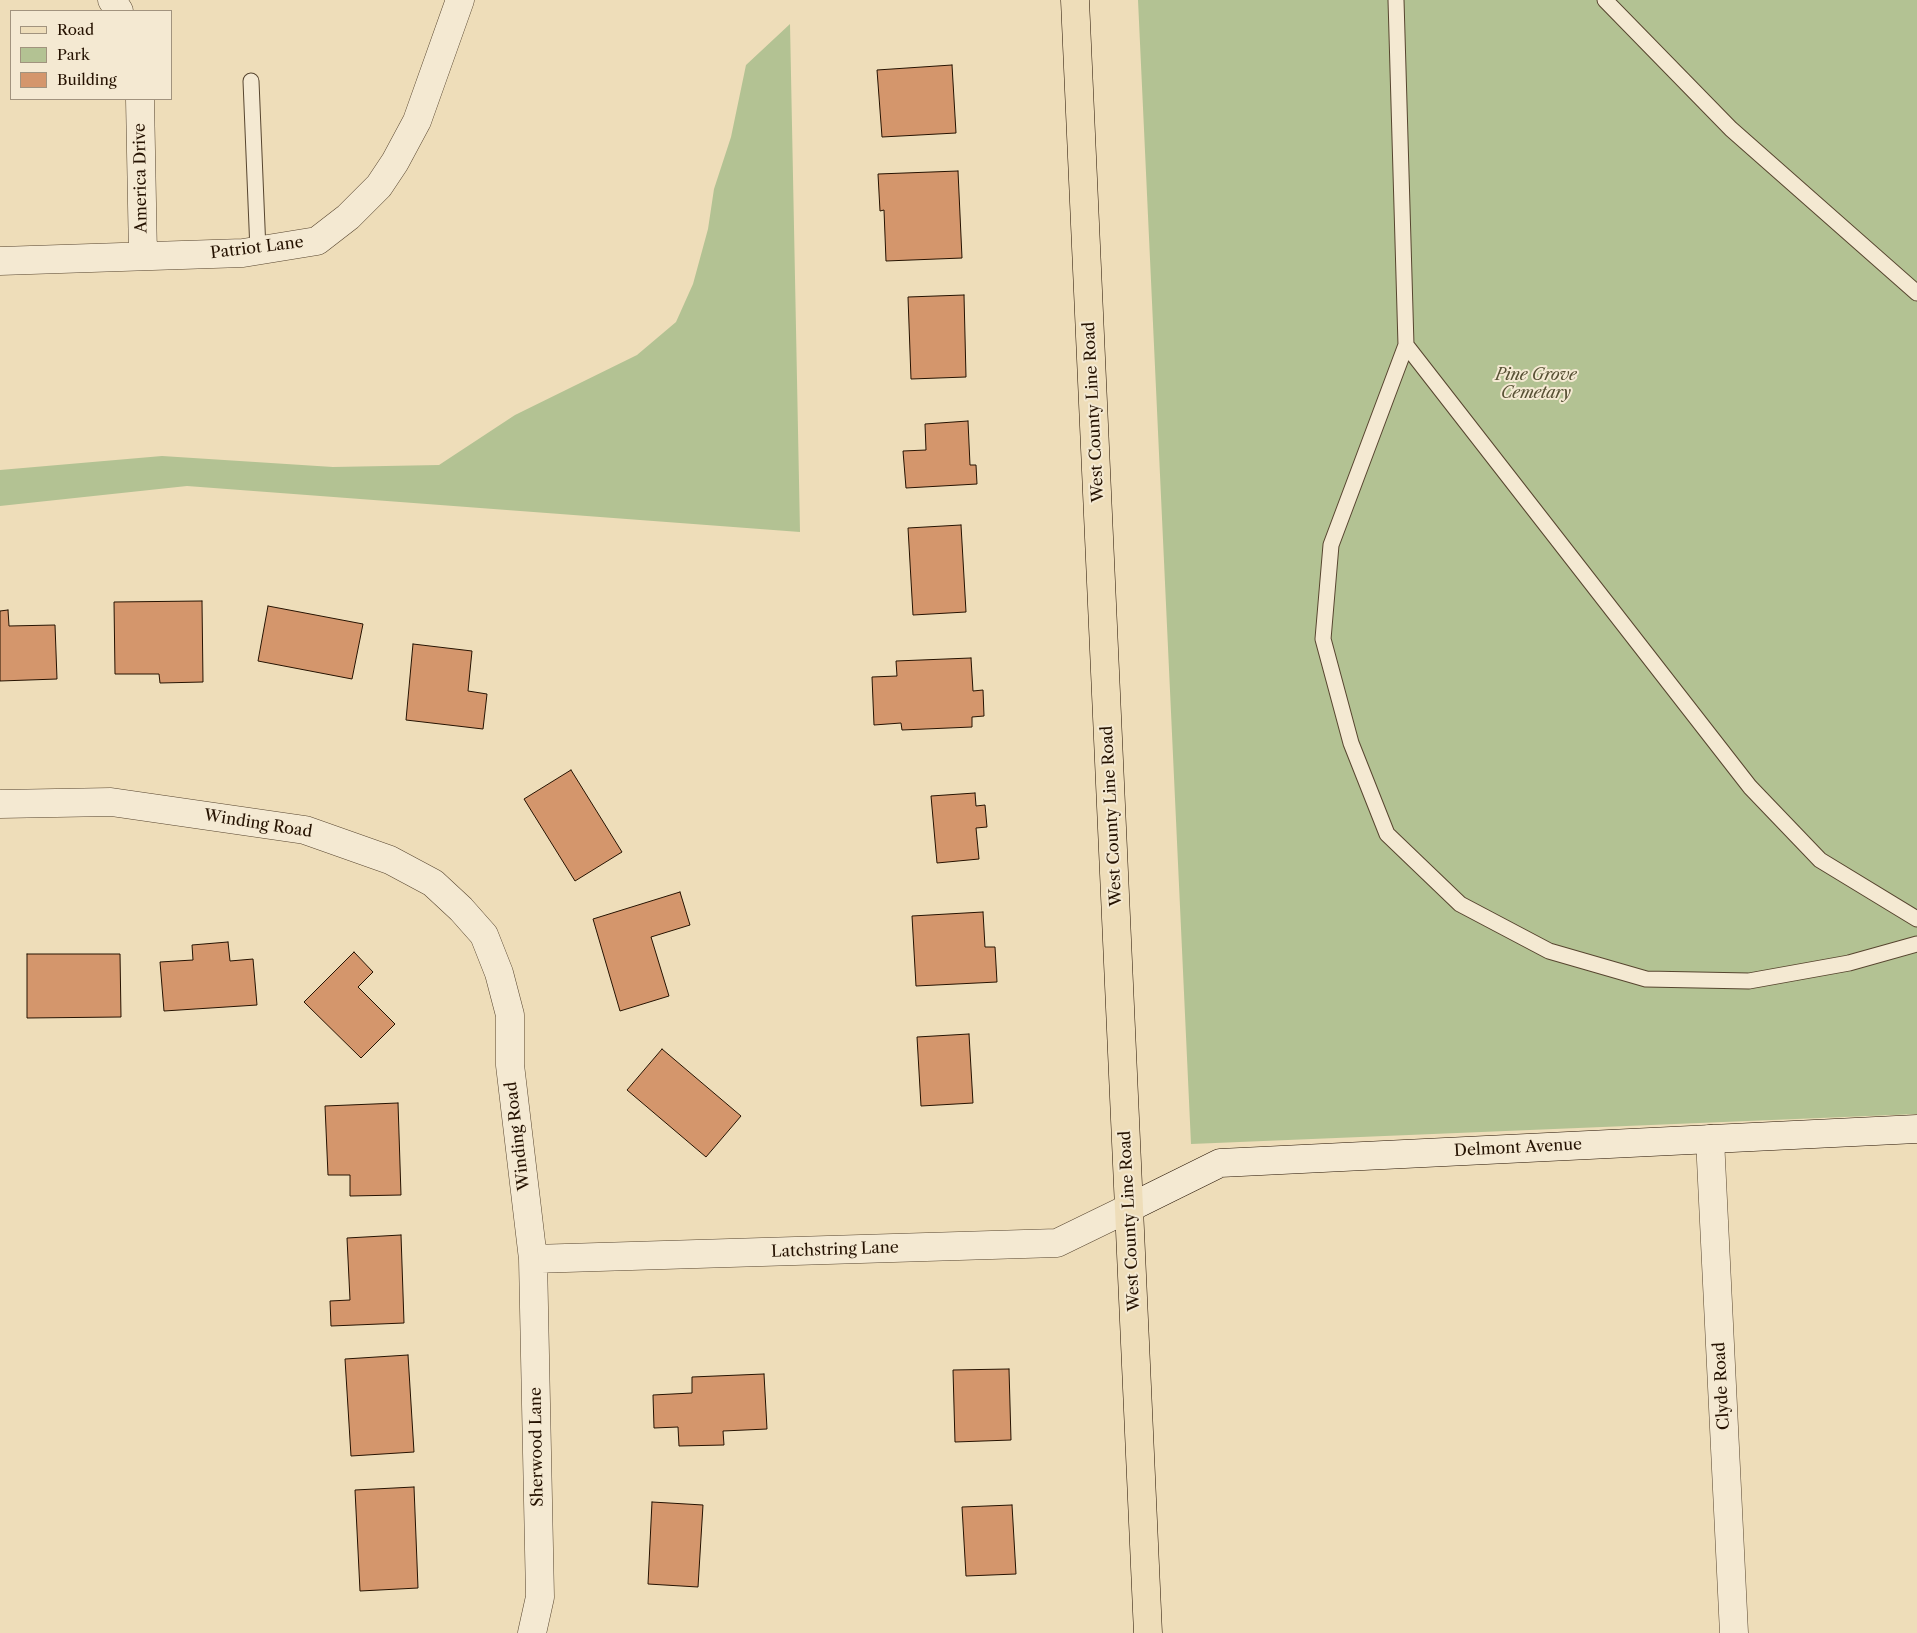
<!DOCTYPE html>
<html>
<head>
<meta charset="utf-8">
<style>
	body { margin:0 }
	#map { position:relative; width:1917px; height:1633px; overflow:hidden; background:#eeddb9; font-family:"Libre Caslon Text",serif }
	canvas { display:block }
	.legend { position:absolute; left:10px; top:10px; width:162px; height:90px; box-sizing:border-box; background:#f4e9d2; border:1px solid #a1937e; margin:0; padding:6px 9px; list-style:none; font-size:15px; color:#251201 }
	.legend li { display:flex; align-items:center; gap:10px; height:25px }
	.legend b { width:25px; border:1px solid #a1937e }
</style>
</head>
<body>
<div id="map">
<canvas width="1917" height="1633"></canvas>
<ul class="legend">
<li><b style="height:6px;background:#eeddb9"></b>Road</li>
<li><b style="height:14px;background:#b3c293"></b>Park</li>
<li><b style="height:14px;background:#d4966c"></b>Building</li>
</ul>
</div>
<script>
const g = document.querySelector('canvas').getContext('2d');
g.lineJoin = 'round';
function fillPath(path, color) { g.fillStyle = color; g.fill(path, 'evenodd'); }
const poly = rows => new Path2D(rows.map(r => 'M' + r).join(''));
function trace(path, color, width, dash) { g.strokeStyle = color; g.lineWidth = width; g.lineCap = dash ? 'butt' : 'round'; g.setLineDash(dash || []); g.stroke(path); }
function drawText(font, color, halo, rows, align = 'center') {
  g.font = font + ' "Libre Caslon Text",serif'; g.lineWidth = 4; g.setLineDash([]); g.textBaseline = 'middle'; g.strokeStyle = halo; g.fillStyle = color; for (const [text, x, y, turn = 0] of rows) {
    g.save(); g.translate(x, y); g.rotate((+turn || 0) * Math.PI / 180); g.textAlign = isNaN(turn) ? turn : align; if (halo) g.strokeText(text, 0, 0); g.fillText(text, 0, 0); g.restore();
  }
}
fillPath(poly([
	[1138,0,1917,0,1917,1114,1191,1144],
	[790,24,800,532,187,486,0,506,0,470,162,456,333,467,439,465,515,415,637,355,676,322,693,284,708,229,714,189,731,137,746,65]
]), '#b3c293');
const building = poly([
	[952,65,956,133,882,137,877,70,952,65],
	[958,171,962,258,886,261,884,210,880,211,878,174,958,171],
	[964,295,966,377,911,379,908,297,964,295],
	[968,421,970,465,976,465,977,484,906,488,903,451,926,450,925,424,968,421],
	[961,525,966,612,913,615,908,528,961,525],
	[202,601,203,682,160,683,159,674,115,674,114,602,202,601],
	[268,606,363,624,352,679,258,661,268,606],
	[8,610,9,626,55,625,57,679,0,681,0,611,8,610],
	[413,644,472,651,468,691,487,694,483,729,406,720,413,644],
	[971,658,973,691,983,690,984,716,972,717,972,727,902,730,901,723,874,725,872,677,897,676,896,661,971,658],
	[571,770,622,852,575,881,524,799,571,770],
	[975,793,976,806,985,805,987,827,976,828,979,859,937,863,931,796,975,793],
	[680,892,690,925,651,937,669,996,620,1011,593,919,680,892],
	[983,912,985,947,995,947,997,982,916,986,912,916,983,912],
	[228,942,230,961,253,959,257,1005,164,1011,160,962,193,960,192,945,228,942],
	[354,952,373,972,358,987,395,1024,361,1058,304,1002,354,952],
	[27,954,120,954,121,1017,27,1018,27,954],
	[969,1034,973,1103,921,1106,917,1037,969,1034],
	[662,1049,741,1116,706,1157,627,1090,662,1049],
	[398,1103,401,1195,350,1196,350,1175,328,1175,325,1106,398,1103],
	[401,1235,404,1323,331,1326,330,1301,350,1300,347,1238,401,1235],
	[408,1355,414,1452,351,1456,345,1359,408,1355],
	[1009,1369,1011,1440,955,1442,953,1370,1009,1369],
	[764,1374,767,1429,723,1431,724,1445,679,1446,678,1427,654,1428,653,1395,692,1393,692,1377,764,1374],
	[414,1487,418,1588,360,1591,355,1490,414,1487],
	[652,1502,703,1505,698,1587,648,1584,652,1502],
	[1012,1505,1016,1574,966,1576,962,1507,1012,1505]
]);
fillPath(building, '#d4966c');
trace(building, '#251201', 1);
const lane = poly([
	[1396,0,1406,345,1331,545,1323,639,1351,743,1387,834,1460,904,1549,951,1646,979,1749,981,1849,963,1917,944],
	[1605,0,1731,129,1917,293],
	[251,81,258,251],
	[1406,345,1750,787,1820,860,1917,919]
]);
const street = poly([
	[112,0,119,11],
	[140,99,143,256],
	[0,261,243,253,317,241,348,217,379,186,395,162,417,121,460,0],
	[0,804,111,802,305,830,390,860,433,883,461,909,484,935,499,973,510,1015,510,1065,533,1259,540,1597,532,1633],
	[1710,1139,1734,1633],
	[533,1259,1057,1243,1129,1208]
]);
const secondary = poly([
	[1129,1208,1220,1163,1917,1129]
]);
const primary = poly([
	[1075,0,1148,1633]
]);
trace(lane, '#57452f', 17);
trace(street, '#57452f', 29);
trace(secondary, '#251201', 29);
trace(primary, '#251201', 29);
trace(lane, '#f4e9d2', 15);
trace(street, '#f4e9d2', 28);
trace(secondary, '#f4e9d2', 28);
trace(primary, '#eeddb9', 28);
drawText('16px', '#251201', '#f4e9d2', [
	["America Drive",141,178,-91],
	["Patriot Lane",257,248,-7],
	["West County Line Road",1094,412,-93],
	["West County Line Road",1112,816,-93],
	["Winding Road",258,824,9],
	["Winding Road",518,1136,-97],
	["Delmont Avenue",1518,1148,-3],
	["West County Line Road",1130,1221,-93],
	["Latchstring Lane",835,1250,-2],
	["Clyde Road",1722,1386,-93],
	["Sherwood Lane",537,1447,-91]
]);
drawText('italic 16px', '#575034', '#f4e9d2', [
	["Pine Grove",1536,375],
	["Cemetary",1536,393]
]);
</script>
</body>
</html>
